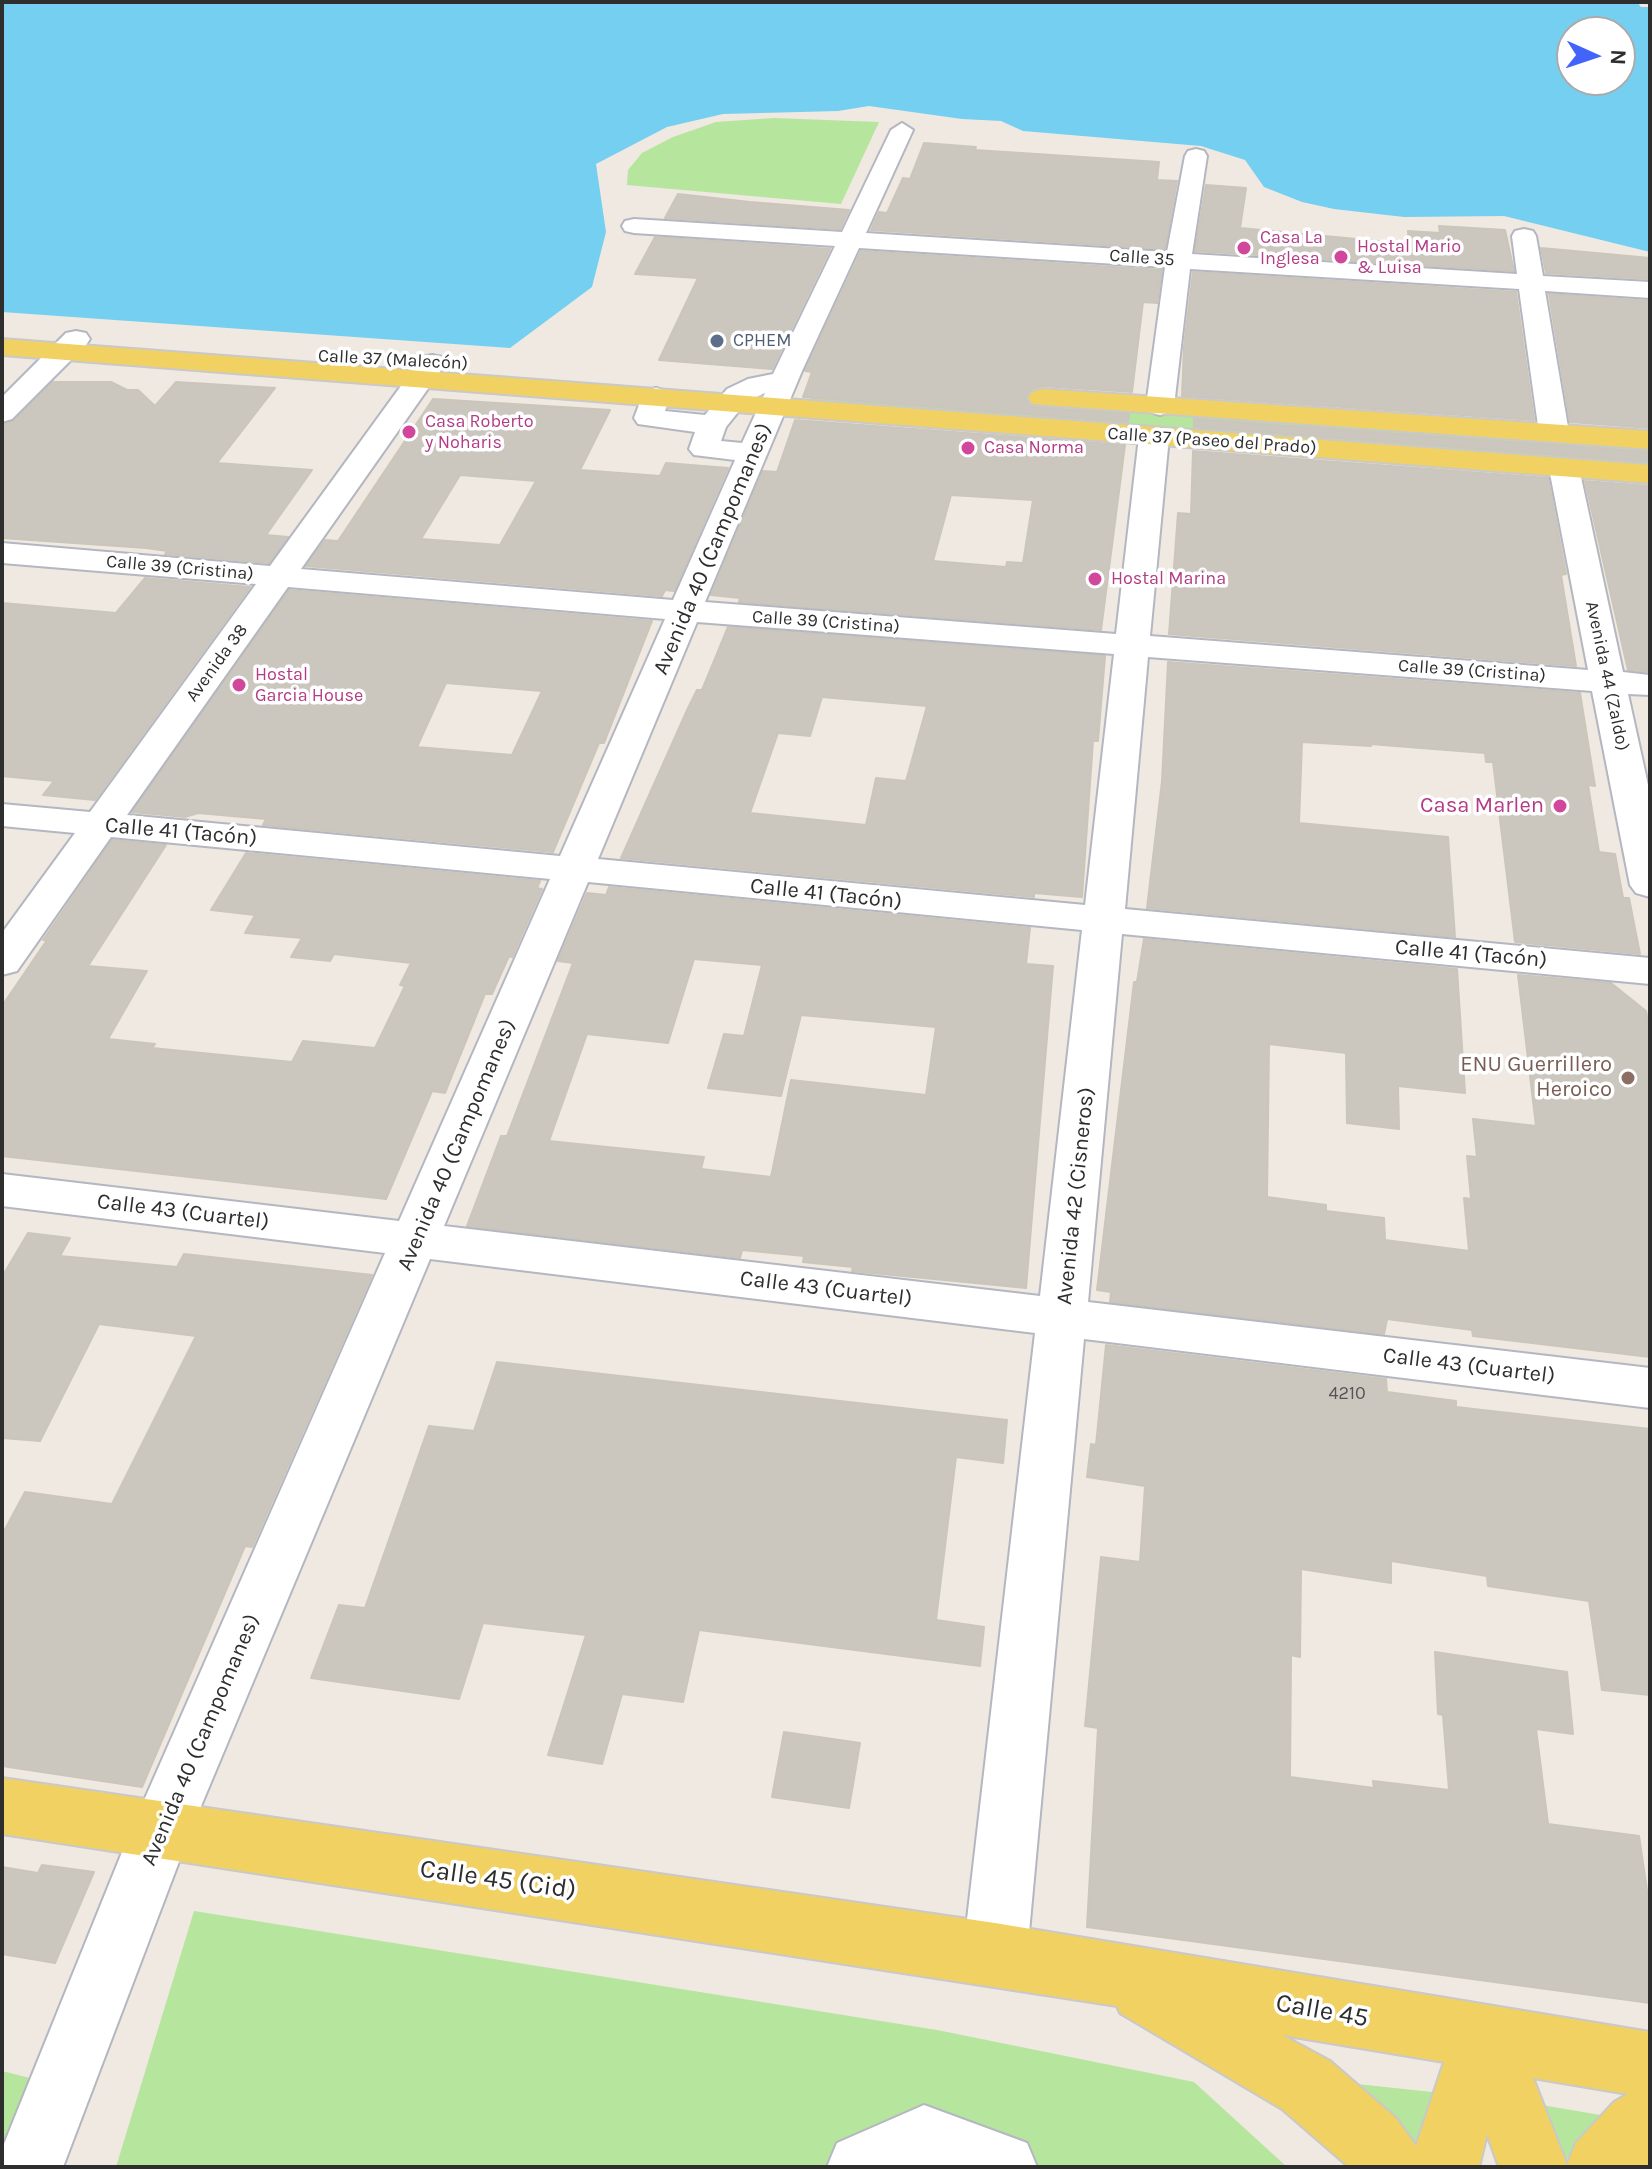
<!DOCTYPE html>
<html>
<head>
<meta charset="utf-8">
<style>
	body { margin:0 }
	#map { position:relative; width:1652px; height:2169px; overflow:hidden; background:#efe9e1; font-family:Karla,sans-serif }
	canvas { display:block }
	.frame { position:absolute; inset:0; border:4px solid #2e2e2e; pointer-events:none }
	.north { position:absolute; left:1556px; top:16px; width:80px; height:80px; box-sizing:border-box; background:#fff; border:2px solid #ababab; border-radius:50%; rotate:93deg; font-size:22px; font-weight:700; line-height:32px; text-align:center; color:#2e2e2e }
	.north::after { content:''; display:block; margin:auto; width:28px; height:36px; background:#4264fb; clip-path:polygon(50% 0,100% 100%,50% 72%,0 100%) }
</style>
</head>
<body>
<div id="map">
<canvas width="1652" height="2169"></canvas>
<div class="frame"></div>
<div class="north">N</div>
</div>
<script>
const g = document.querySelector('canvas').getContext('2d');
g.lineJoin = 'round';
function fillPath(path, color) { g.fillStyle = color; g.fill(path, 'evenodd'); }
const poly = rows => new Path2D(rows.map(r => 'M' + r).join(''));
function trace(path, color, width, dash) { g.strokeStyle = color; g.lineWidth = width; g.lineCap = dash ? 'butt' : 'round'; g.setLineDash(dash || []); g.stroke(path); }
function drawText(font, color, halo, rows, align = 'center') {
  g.font = font + ' Karla,sans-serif'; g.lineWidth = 7; g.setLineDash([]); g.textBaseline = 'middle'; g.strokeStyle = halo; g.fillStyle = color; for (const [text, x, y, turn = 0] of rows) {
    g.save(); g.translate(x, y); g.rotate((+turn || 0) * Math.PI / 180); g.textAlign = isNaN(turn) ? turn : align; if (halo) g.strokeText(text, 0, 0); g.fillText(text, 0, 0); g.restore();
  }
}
fillPath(poly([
	[774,118,879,122,841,204,627,185,628,170,642,153,673,137,716,122],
	[817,388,1650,446,1650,467,810,407,811,398],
	[194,1911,937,2030,1194,2082,1287,2167,116,2167],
	[2,2071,38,2080,2,2167],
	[1338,2082,1432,2092,1440,2111,1416,2155],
	[1530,2103,1618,2118,1559,2165]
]), '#b6e59e');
fillPath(poly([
	[2,2,1637,2,1641,7,1650,7,1650,252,1504,216,1404,217,1334,209,1302,202,1264,187,1245,160,1201,146,1023,131,1001,121,962,119,869,106,838,111,723,114,667,127,596,164,606,232,592,287,510,348,2,312],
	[1572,32,1620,32,1620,80,1572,80]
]), '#75cff0');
const building = poly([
	[924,143,976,147,975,150,1159,162,1157,180,1177,181,1165,249,871,230,879,212,887,213,903,178,910,179,924,143],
	[1206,185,1246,188,1240,228,1409,244,1408,231,1440,233,1439,226,1505,230,1514,271,1195,251,1206,185],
	[678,194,750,202,849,210,840,229,665,218,678,194],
	[655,237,830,249,772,369,659,360,698,278,635,274,655,237],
	[1541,248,1650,258,1650,279,1546,273,1541,248],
	[861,251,1162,270,1157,303,1143,302,1132,392,1042,386,1031,389,1026,396,1032,407,1129,414,1128,422,803,397,812,372,805,371,861,251],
	[1193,272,1516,292,1534,420,1182,396,1184,347,1193,272],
	[1549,294,1650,301,1650,428,1570,422,1549,294],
	[53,382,111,382,127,390,138,390,155,406,176,382,275,388,217,463,312,470,266,535,288,537,269,563,165,554,168,551,146,548,2,538,2,425,14,421,53,382],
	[433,399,610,410,580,470,660,476,666,463,728,468,674,591,665,590,662,596,306,566,325,540,338,541,433,399],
	[460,475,536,481,500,545,421,539,460,475],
	[1194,419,1650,452,1650,462,1194,427,1194,419],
	[795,420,1125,445,1101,630,739,602,740,598,711,595,763,471,777,472,795,420],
	[951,495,1033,500,1023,563,1007,562,1006,567,933,561,951,495],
	[1193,451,1548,478,1566,574,1561,575,1576,666,1169,634,1178,513,1191,514,1193,451],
	[1585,481,1650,486,1650,672,1628,670,1585,481],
	[145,578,250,587,95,800,43,795,54,781,2,776,2,603,116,613,145,578],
	[289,590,652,621,604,743,599,743,553,852,263,825,266,819,198,813,185,817,132,812,289,590],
	[446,683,542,691,512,755,417,747,446,683],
	[728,627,1105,656,1098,741,1093,741,1082,897,1034,893,1034,897,621,858,688,708,697,690,702,690,728,627],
	[822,697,927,706,906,781,876,778,866,825,750,813,778,733,810,736,822,697],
	[1168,662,1580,693,1595,786,1588,785,1599,852,1615,854,1623,898,1629,898,1640,954,1515,942,1493,762,1486,762,1485,753,1370,744,1371,746,1302,742,1299,823,1448,837,1455,937,1147,908,1162,781,1168,662],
	[112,840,166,845,88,966,147,971,108,1039,155,1044,152,1048,292,1062,303,1041,375,1048,405,986,400,985,411,963,334,954,330,961,291,957,302,938,245,933,255,915,211,910,246,853,540,881,537,888,542,889,512,957,509,956,492,994,485,994,445,1093,432,1091,386,1199,2,1156,2,1006,47,940,43,940,112,840],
	[609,887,1030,928,1026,964,1053,966,1026,1288,852,1271,853,1267,803,1262,804,1256,742,1250,740,1258,467,1226,501,1136,507,1136,573,963,558,961,587,893,606,895,609,887],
	[694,959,762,965,744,1036,724,1034,708,1088,781,1096,801,1015,936,1027,926,1095,791,1080,771,1177,701,1169,704,1157,549,1141,587,1034,668,1043,694,959],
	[1144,939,1457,969,1465,1093,1398,1086,1399,1129,1347,1123,1346,1053,1269,1044,1267,1197,1326,1205,1326,1211,1384,1218,1385,1240,1469,1251,1464,1198,1471,1199,1467,1156,1477,1157,1473,1119,1536,1126,1518,975,1611,983,1646,1011,1650,1032,1650,1357,1473,1336,1472,1330,1387,1319,1384,1334,1110,1302,1111,1292,1097,1290,1134,982,1137,982,1144,939],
	[28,1233,70,1238,60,1256,177,1267,184,1254,372,1275,252,1547,245,1546,142,1787,2,1766,2,1535,25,1492,112,1504,196,1336,99,1324,40,1441,2,1438,2,1277,28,1233],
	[1106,1345,1386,1379,1387,1392,1456,1401,1456,1407,1650,1429,1650,1695,1602,1690,1589,1601,1488,1586,1487,1576,1391,1561,1391,1583,1301,1569,1300,1657,1291,1655,1290,1777,1374,1788,1373,1781,1449,1790,1443,1715,1438,1714,1435,1652,1567,1672,1573,1734,1536,1729,1548,1824,1639,1836,1650,1911,1650,2003,1087,1927,1098,1728,1085,1726,1101,1557,1140,1562,1145,1486,1087,1477,1091,1444,1096,1445,1106,1345],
	[497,1362,1007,1420,1003,1463,956,1457,936,1620,984,1627,980,1666,699,1630,683,1702,622,1694,602,1764,548,1755,586,1635,483,1623,459,1699,311,1678,339,1605,365,1608,429,1426,474,1431,497,1362],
	[784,1732,860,1743,849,1808,772,1797,784,1732],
	[42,1865,94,1872,55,1963,2,1954,2,1867,38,1873,42,1865]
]);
fillPath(building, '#cbc7bf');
trace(building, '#cbc5ba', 2);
const minor = poly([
	[902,123,913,130,866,233,1167,252,1185,156,1188,151,1196,149,1204,151,1207,156,1192,254,1517,274,1512,236,1515,231,1524,229,1533,231,1536,236,1543,276,1650,282,1650,298,1545,291,1569,433,1564,439,1554,442,1544,439,1539,433,1519,289,1190,269,1174,406,1170,412,1160,415,1150,412,1146,406,1165,267,859,248,802,371,705,602,1116,634,1139,437,1144,431,1154,428,1164,431,1169,437,1150,636,1588,670,1549,468,1553,462,1564,459,1575,462,1579,468,1623,672,1650,675,1650,695,1628,694,1650,794,1650,897,1636,893,1630,885,1592,691,1148,657,1125,909,1650,958,1650,984,1122,934,1088,1302,1650,1368,1650,1408,1084,1339,1027,1954,1018,1976,995,1985,972,1976,963,1954,1035,1333,430,1259,191,1830,63,2167,2,2167,2,2149,131,1830,385,1253,2,1206,2,1174,399,1221,550,879,111,837,17,971,2,975,2,933,75,833,2,826,2,804,90,812,256,584,2,563,2,543,270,566,422,357,432,355,442,357,446,363,301,569,673,600,735,460,694,455,689,449,695,432,638,424,634,418,642,397,646,391,656,388,666,391,670,397,665,411,705,415,727,389,748,379,773,374,835,246,634,233,625,231,622,226,625,221,634,219,842,232,891,130,902,123],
	[765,393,742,443,721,441,726,427,747,401,765,393],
	[288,587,665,619,560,856,127,815,288,587],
	[697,622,1114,654,1085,905,598,859,697,622],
	[588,882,1082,930,1040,1296,444,1226,588,882],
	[76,331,86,333,90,339,86,345,12,419,2,422,2,397,66,333,76,331],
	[924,2105,1027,2143,1037,2167,827,2167,837,2143,924,2105]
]);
const major = poly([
	[2,339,1650,465,1650,483,2,355,2,339],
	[1042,389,1650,431,1650,449,1032,404,1028,398,1032,392,1042,389],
	[2,1778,995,1923,1650,2032,1650,2163,1646,2167,1499,2167,1487,2134,1479,2167,1349,2167,1282,2109,1120,2013,1117,2006,2,1834,2,1778],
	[1282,2035,1444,2062,1416,2146,1396,2118,1330,2061,1282,2035],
	[1533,2078,1628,2094,1614,2102,1576,2143,1567,2165,1533,2078]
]);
trace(minor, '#b4b7c1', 4);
trace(major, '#c9c9c9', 4);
fillPath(minor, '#fff');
fillPath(major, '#f2d163');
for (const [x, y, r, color] of [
	[1244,248,8,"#d1479c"],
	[1341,257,8,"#d1479c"],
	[717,341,8,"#5c6f8a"],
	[409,432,8,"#d1479c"],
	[968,448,8,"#d1479c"],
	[1095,579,8,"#d1479c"],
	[239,685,8,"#d1479c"],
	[1560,806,8,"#d1479c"],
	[1628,1078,8,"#8d6e63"]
]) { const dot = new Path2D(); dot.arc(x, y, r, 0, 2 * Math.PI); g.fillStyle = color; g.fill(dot); trace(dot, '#fff', 3); }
drawText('18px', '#b23c85', '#fff', [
	["Casa La",1260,238],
	["Inglesa",1260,259],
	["Hostal Mario",1357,247],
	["& Luisa",1357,268],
	["Casa Roberto",425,422],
	["y Noharis",425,443],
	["Casa Norma",984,448],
	["Hostal Marina",1111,579],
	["Hostal",255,675],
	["Garcia House",255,696]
], 'left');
drawText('18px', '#2e2e2e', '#fff', [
	["Calle 35",1142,258,4],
	["Calle 37 (Malecón)",393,360,3],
	["Calle 37 (Paseo del Prado)",1212,441,4],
	["Calle 39 (Cristina)",180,568,5],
	["Calle 39 (Cristina)",826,622,4],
	["Avenida 38",217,663,-54],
	["Calle 39 (Cristina)",1472,671,4],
	["Avenida 44 (Zaldo)",1607,676,78]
]);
drawText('18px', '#4e5e75', '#fff', [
	["CPHEM",733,341]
], 'left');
drawText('18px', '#555452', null, [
	["4210",1347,1394]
]);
drawText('22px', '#2e2e2e', '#fff', [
	["Avenida 40 (Campomanes)",713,549,-67],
	["Calle 41 (Tacón)",181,832,5],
	["Calle 41 (Tacón)",826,894,6],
	["Calle 41 (Tacón)",1471,954,5],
	["Avenida 40 (Campomanes)",457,1145,-67],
	["Avenida 42 (Cisneros)",1076,1196,-84],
	["Calle 43 (Cuartel)",183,1212,7],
	["Calle 43 (Cuartel)",826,1289,7],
	["Calle 43 (Cuartel)",1469,1366,7],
	["Avenida 40 (Campomanes)",201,1740,-67]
]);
drawText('22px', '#b23c85', '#fff', [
	["Casa Marlen",1544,806]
], 'right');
drawText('22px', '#785e54', '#fff', [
	["ENU Guerrillero",1612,1065],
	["Heroico",1612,1090]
], 'right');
drawText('26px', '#2e2e2e', '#fff', [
	["Calle 45 (Cid)",498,1880,8],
	["Calle 45",1322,2011,10]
]);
</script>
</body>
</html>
